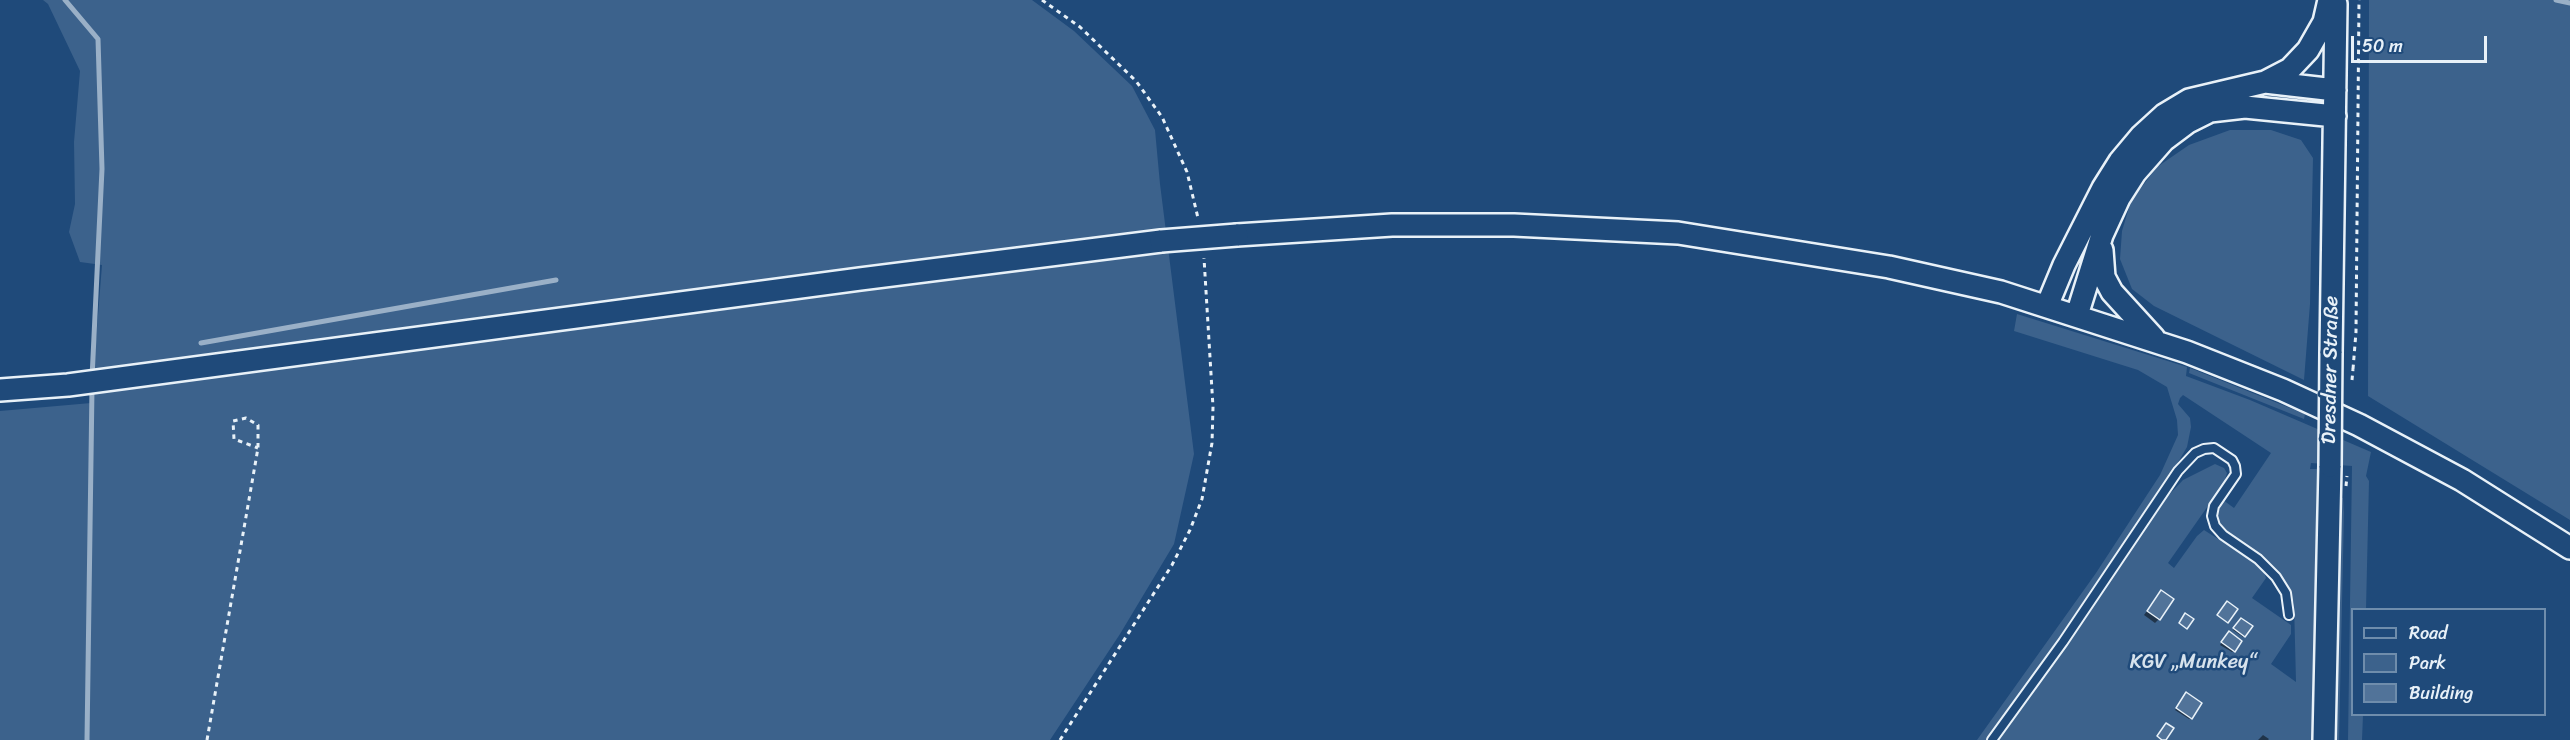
<!DOCTYPE html>
<html>
<head>
<meta charset="utf-8">
<style>
	body { margin:0 }
	#map { position:relative; width:2570px; height:740px; overflow:hidden; background:#1f4a7a; font-family:Sriracha,sans-serif }
	canvas { display:block }
	.legend { position:absolute; left:2351px; top:608px; width:195px; height:108px; box-sizing:border-box; background:#1f4a7a; border:2px solid #6f8dac; margin:0; padding:8px 10px; list-style:none; font-size:18px; color:#e8f1f8 }
	.legend li { display:flex; align-items:center; gap:12px; height:30px }
	.legend b { width:30px; border:2px solid #6f8dac }
	.scale { position:absolute; left:2351px; top:36px; width:136px; height:27px; box-sizing:border-box; border:3px solid #e8f1f8; border-top:0; padding-left:8px; font-size:18px; line-height:21px; white-space:nowrap; color:#e8f1f8; -webkit-text-stroke:4px #1f4a7a; paint-order:stroke }
</style>
</head>
<body>
<div id="map">
<canvas width="2570" height="740"></canvas>
<ul class="legend">
<li><b style="height:8px;background:#1f4a7a"></b>Road</li>
<li><b style="height:16px;background:#3c628c"></b>Park</li>
<li><b style="height:16px;background:#517399"></b>Building</li>
</ul>
<div class="scale">50 m</div>
</div>
<script>
const g = document.querySelector('canvas').getContext('2d');
g.lineJoin = 'round';
function fillPath(path, color) { g.fillStyle = color; g.fill(path, 'evenodd'); }
const poly = rows => new Path2D(rows.map(r => 'M' + r).join(''));
function trace(path, color, width, dash) { g.strokeStyle = color; g.lineWidth = width; g.lineCap = dash ? 'butt' : 'round'; g.setLineDash(dash || []); g.stroke(path); }
function drawText(font, color, halo, rows, align = 'center') {
  g.font = font + ' Sriracha,sans-serif'; g.lineWidth = 5; g.setLineDash([]); g.textBaseline = 'middle'; g.strokeStyle = halo; g.fillStyle = color; for (const [text, x, y, turn = 0] of rows) {
    g.save(); g.translate(x, y); g.rotate((+turn || 0) * Math.PI / 180); g.textAlign = isNaN(turn) ? turn : align; if (halo) g.strokeText(text, 0, 0); g.fillText(text, 0, 0); g.restore();
  }
}
fillPath(poly([
	[43,0,1032,0,1074,31,1132,86,1155,130,1160,184,1194,454,1174,544,1120,634,1050,740,0,740,0,411,91,403,102,265,80,262,69,232,75,204,74,142,80,71,48,4],
	[2369,0,2570,0,2570,520,2368,396],
	[2230,130,2271,130,2301,140,2313,158,2310,304,2304,380,2154,306,2132,289,2120,259,2122,231,2131,201,2157,167,2189,145],
	[2017,314,2187,367,2186,376,2250,400,2371,452,2366,476,2369,481,2366,609,2352,610,2352,714,2363,715,2362,740,2348,740,2352,466,2311,463,2310,469,2317,469,2313,740,1998,740,2166,498,2183,480,2215,464,2224,468,2227,473,2224,483,2168,563,2174,568,2197,536,2204,530,2262,567,2266,578,2252,598,2291,625,2291,634,2271,664,2296,682,2294,603,2289,591,2272,567,2225,532,2217,517,2223,500,2234,508,2271,453,2183,395,2180,398,2178,404,2190,418,2191,427,2187,447,2180,459,2057,641,1987,740,1977,740,2096,573,2160,475,2178,435,2177,420,2167,387,2138,370,2014,331],
	[2190,368,2305,414,2304,419,2189,373],
	[2338,498,2343,498,2344,513,2339,740,2333,740]
]), '#3c628c');
fillPath(poly([
	[2161,592,2159,619,2155,623,2144,615],
	[2241,620,2251,627,2243,637,2233,630],
	[2227,635,2234,651,2232,652,2220,645],
	[2185,696,2191,718,2189,719,2175,710],
	[2263,735,2269,739,2268,740,2258,740]
]), '#0007');
trace(poly([
	[65,0,98,39,102,169,92,378],
	[2556,0,2570,3],
	[201,343,556,280],
	[87,740,92,388]
]), '#9ab0c7', 5);
const building = poly([
	[2161,590,2174,599,2160,620,2147,611,2161,590],
	[2227,601,2238,609,2228,623,2217,615,2227,601],
	[2185,613,2194,619,2187,629,2179,623,2185,613],
	[2241,618,2253,626,2245,637,2233,628,2241,618],
	[2229,631,2242,641,2235,652,2221,642,2229,631],
	[2186,692,2202,703,2192,719,2176,708,2186,692],
	[2166,723,2174,728,2166,740,2162,740,2157,736,2166,723]
]);
fillPath(building, '#517399');
trace(building, '#e8f1f8', 1.5);
const service = poly([
	[1992,740,2063,642,2178,471,2195,453,2204,449,2214,448,2232,460,2235,466,2236,474,2214,506,2212,516,2215,526,2223,535,2258,559,2276,577,2286,593,2289,615]
]);
const secondary = poly([
	[2265,82,2335,90],
	[1237,235,1392,225,1514,225,1678,233,1889,267,2001,292,2187,352,2283,390,2359,425,2462,480,2570,548],
	[2102,250,2104,277,2112,292,2154,338],
	[2047,306,2064,265,2103,188,2120,161,2141,136,2164,115,2189,100,2265,82,2290,69,2308,50,2324,22,2329,0],
	[2077,315,2102,235,2119,198,2135,173,2164,140,2188,122,2210,111,2245,107,2335,116],
	[2331,353,2336,4],
	[0,390,68,385,860,279,1161,241],
	[2324,740,2330,466]
]);
trace(service, '#e8f1f8', 12);
trace(secondary, '#e8f1f8', 26);
trace(poly([
	[1042,0,1080,27,1136,81,1162,117,1187,172,1198,218],
	[2353,369,2356,332,2359,0],
	[207,740,258,448,258,425,246,418,233,421,234,439,258,448],
	[1060,740,1172,565,1190,530,1202,499,1212,443,1213,407,1204,258]
]), '#e8f1f8', 3, [4.5, 4.5]);
trace(service, '#1f4a7a', 8);
trace(secondary, '#1f4a7a', 21);
const secondaryBridge = poly([
	[1161,241,1237,235],
	[2330,466,2331,353]
]);
trace(secondaryBridge, '#e8f1f8', 26, []);
trace(poly([
	[2352,380,2353,369],
	[2346,486,2347,476]
]), '#e8f1f8', 3, [4.5, 4.5]);
trace(secondaryBridge, '#1f4a7a', 21);
drawText('20px', '#e8f1f8', '#1f4a7a', [
	["Dresdner Straße",2331,370,-89]
]);
drawText('20px', '#d7e3ed', '#1f4a7a', [
	["KGV „Munkey“",2193,663]
]);
</script>
</body>
</html>
